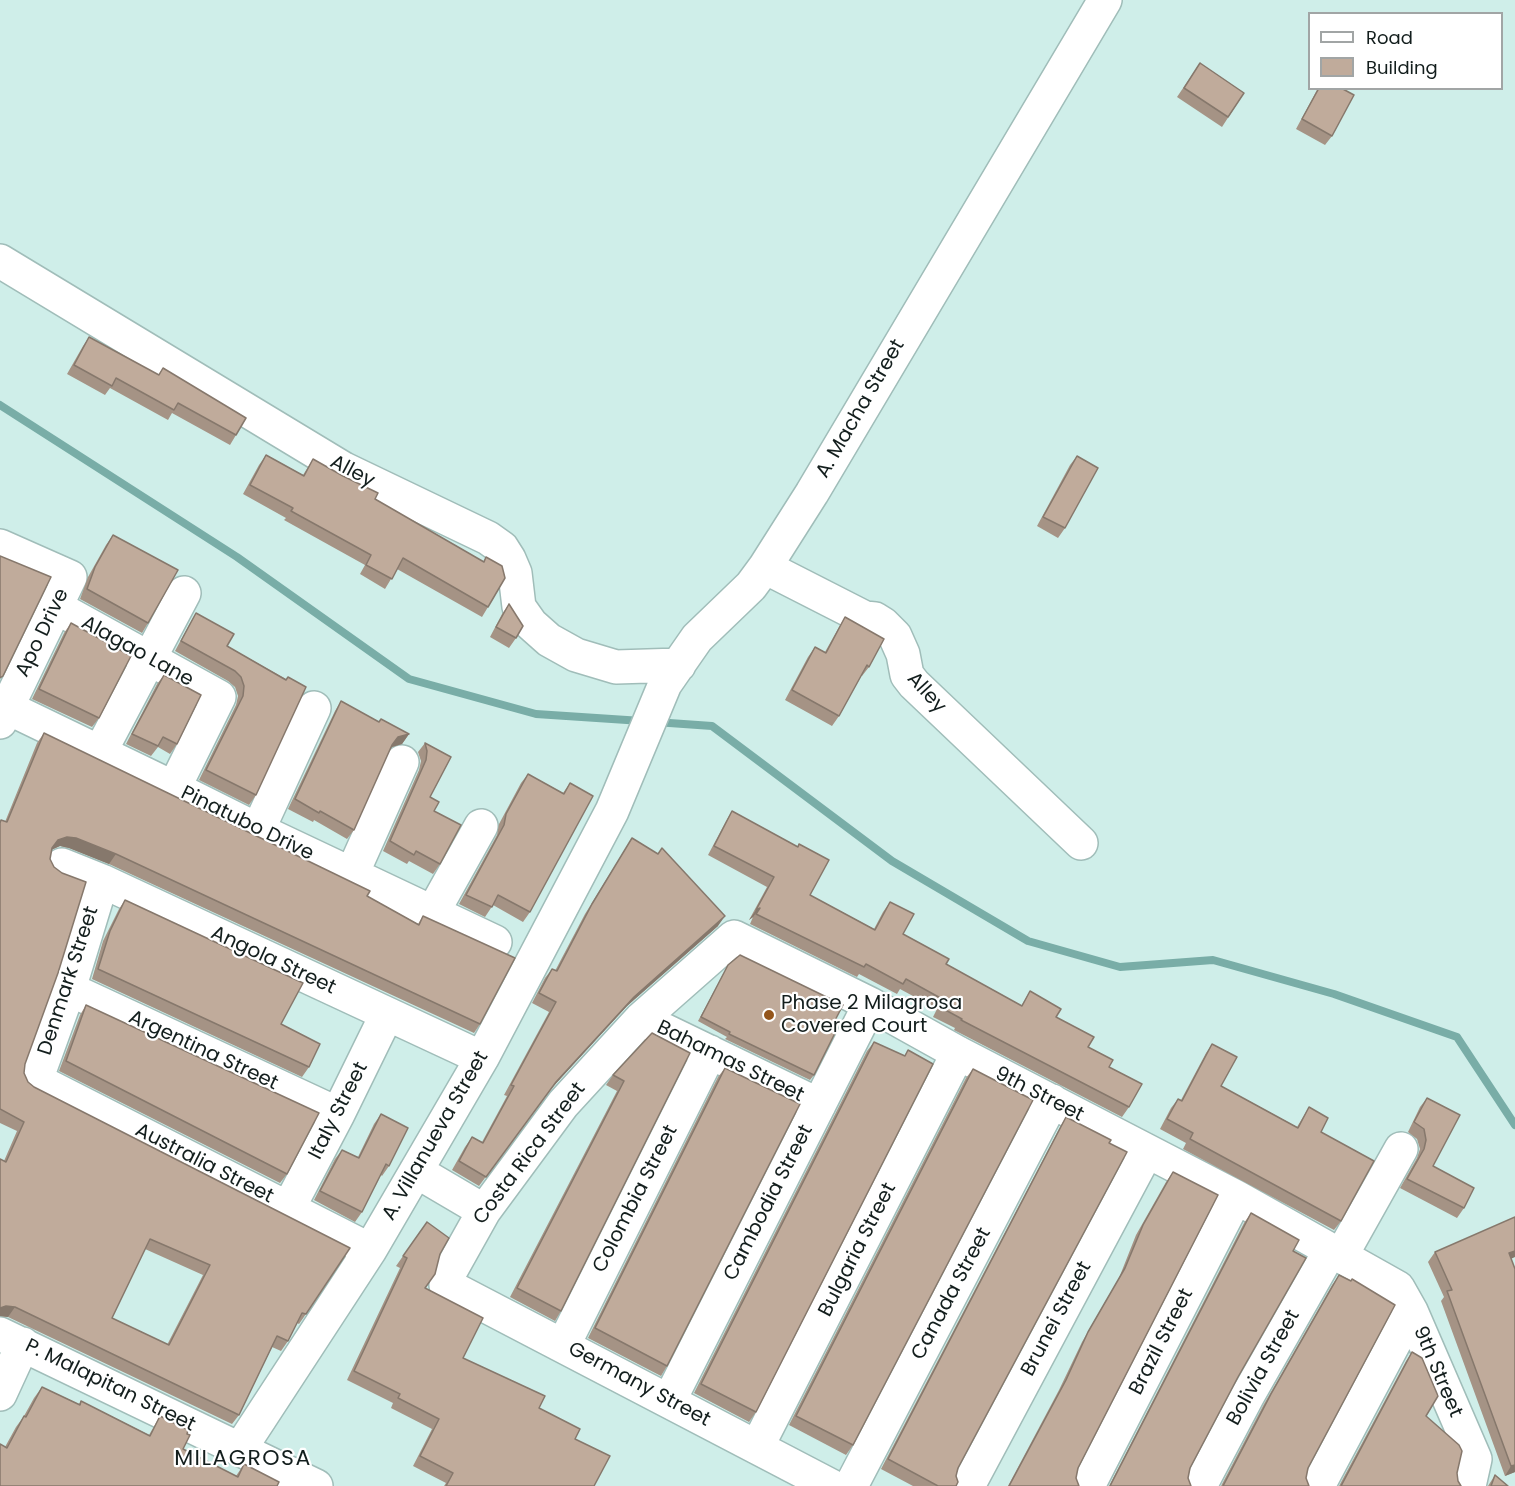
<!DOCTYPE html>
<html>
<head>
<meta charset="utf-8">
<style>
	body { margin:0 }
	#map { position:relative; width:1515px; height:1486px; overflow:hidden; background:#cfeee9; font-family:Poppins,sans-serif }
	canvas { display:block }
	.legend { position:absolute; left:1308px; top:12px; width:195px; height:78px; box-sizing:border-box; background:#fff; border:2px solid #a1a5a5; margin:0; padding:8px 10px; list-style:none; font-size:18px; color:#131e1d }
	.legend li { display:flex; align-items:center; gap:12px; height:30px }
	.legend b { width:30px; border:2px solid #a1a5a5 }
</style>
</head>
<body>
<div id="map">
<canvas width="1515" height="1486"></canvas>
<ul class="legend">
<li><b style="height:8px;background:#fff"></b>Road</li>
<li><b style="height:16px;background:#c0ab9b"></b>Building</li>
</ul>
</div>
<script>
const g = document.querySelector('canvas').getContext('2d');
g.lineJoin = 'round';
const poly = rows => new Path2D(rows.map(r => 'M' + r).join(''));
function trace(path, color, width, dash) { g.strokeStyle = color; g.lineWidth = width; g.lineCap = dash ? 'butt' : 'round'; g.setLineDash(dash || []); g.stroke(path); }
function fillPath(path, color) { g.fillStyle = color; g.fill(path, 'evenodd'); }
function drawText(font, color, halo, rows, align = 'center') {
  g.font = font + ' Poppins,sans-serif'; g.lineWidth = 4.5; g.setLineDash([]); g.textBaseline = 'middle'; g.strokeStyle = halo; g.fillStyle = color; for (const [text, x, y, turn = 0] of rows) {
    g.save(); g.translate(x, y); g.rotate((+turn || 0) * Math.PI / 180); g.textAlign = isNaN(turn) ? turn : align; if (halo) g.strokeText(text, 0, 0); g.fillText(text, 0, 0); g.restore();
  }
}
trace(poly([
	[0,405,237,557,409,679,536,714,642,721],
	[655,722,712,726,892,861,1028,941,1120,967,1213,960,1334,994,1457,1037,1515,1125]
]), '#79ada7', 8);
const minor = poly([
	[0,261,344,469,488,538,502,548,509,559,515,573,519,607,531,624,549,640,576,655,616,667,679,665],
	[0,546,70,577,0,722],
	[765,567,865,618,875,619,883,624,895,636,903,654,907,675,914,684,1081,843],
	[56,607,219,697,174,788],
	[0,704,174,788,258,830,495,942],
	[100,752,184,593],
	[258,830,314,708],
	[62,865,102,881,482,1058],
	[352,874,402,762],
	[102,881,69,989,36,1080,370,1250],
	[433,912,481,826],
	[69,989,338,1114],
	[641,1019,819,1105],
	[416,1171,484,1211],
	[289,1207,338,1114,387,1014],
	[1341,1256,1401,1149],
	[0,1334,316,1486],
	[563,1346,710,1052],
	[0,1394,23,1344],
	[669,1401,870,1004],
	[757,1447,958,1053],
	[240,1449,370,1250,482,1058,612,811,665,684,697,638,751,586,765,567,812,493,1105,0],
	[831,1486,446,1285,451,1270,484,1211,563,1104,641,1019,734,937,870,1004,958,1053,1236,1197,1398,1288,1411,1311,1475,1459,1469,1486],
	[851,1486,1052,1101],
	[968,1486,1147,1151],
	[1088,1486,1236,1197],
	[1200,1486,1248,1395,1330,1251],
	[1318,1486,1411,1311]
]);
trace(minor, '#a0bdb9', 36);
trace(minor, '#fff', 33);
fillPath(poly([
	[1200,63,1244,93,1222,127,1177,97],
	[1318,88,1341,88,1332,136,1325,145,1296,129],
	[89,337,158,375,163,368,236,435,230,445,172,413,168,420,110,388,105,395,67,374,83,346],
	[266,455,303,475,313,459,375,499,483,562,486,557,488,607,482,617,397,569,385,589,360,574,365,565,284,520,286,518,243,494,259,465],
	[1077,456,1065,528,1058,538,1037,526,1070,465],
	[113,535,148,623,142,633,80,599,88,577,106,545],
	[509,604,516,638,509,648,490,637,502,614],
	[196,613,227,646,286,679,256,795,249,805,199,780,236,705,238,696,235,687,228,681,175,651,190,623],
	[845,617,869,667,862,676,861,676,839,716,832,726,785,700,808,657,815,647,825,652,839,627],
	[71,623,99,718,92,727,32,699,64,633],
	[164,675,177,744,170,754,158,747,151,756,126,744,157,684],
	[341,701,379,722,409,734,402,744,392,747,390,748,354,830,347,839,314,820,313,822,288,809,335,711],
	[44,733,367,896,418,924,423,916,480,1024,474,1033,109,864,69,848,60,846,51,850,25,1064,24,1073,28,1082,306,1314,299,1324,297,1323,288,1341,281,1351,272,1347,239,1415,232,1424,8,1317,0,1316,0,1159,4,1161,17,1131,0,1123,0,821,1,820,5,822,37,743],
	[145,1249,203,1275,167,1345,112,1318],
	[425,743,451,757,430,797,434,811,440,864,433,874,409,861,407,864,383,851,419,770,421,761,418,752],
	[528,774,563,793,570,783,530,912,523,922,493,905,485,917,459,904,497,835,499,824,521,783],
	[732,811,810,895,874,929,883,912,890,902,903,934,946,964,1021,1006,1030,991,1109,1067,1129,1107,1122,1117,954,1030,955,1028,933,1017,937,1009,900,989,897,994,859,974,857,977,750,924,753,917,749,920,767,887,708,855,726,821],
	[632,838,658,854,662,848,718,926,627,1006,549,1091,479,1186,452,1170,465,1147,472,1137,482,1142,507,1096,504,1095,549,1012,532,1003,545,978,552,969,555,971,585,914],
	[125,900,281,1024,309,1067,302,1077,92,979,103,941,119,909],
	[728,965,814,1075,810,1080,725,1039,727,1037,698,1021],
	[86,1005,287,1174,280,1183,59,1071,80,1015],
	[652,1033,561,1311,555,1321,510,1297,617,1091,606,1085,613,1075],
	[874,1042,904,1056,908,1050,756,1412,749,1422,694,1393,867,1051],
	[1212,1044,1221,1086,1297,1127,1309,1107,1321,1132,1341,1221,1334,1230,1183,1149,1186,1143,1160,1129,1171,1108,1178,1099,1181,1100,1206,1053],
	[725,1068,667,1366,661,1376,588,1338,718,1077],
	[973,1069,853,1445,846,1455,789,1425,966,1078],
	[1427,1098,1433,1166,1464,1208,1457,1218,1400,1188,1417,1158,1420,1149,1417,1139,1408,1132,1420,1107],
	[381,1114,389,1166,382,1176,381,1175,362,1212,355,1222,314,1200,335,1159,342,1150,358,1157,374,1124],
	[1066,1117,958,1468,956,1476,956,1486,913,1486,881,1469,1060,1127],
	[1173,1172,1078,1468,1076,1478,1079,1486,1008,1486,1059,1390,1082,1342,1119,1278,1136,1235,1166,1182],
	[1251,1213,1293,1251,1238,1377,1190,1468,1188,1478,1191,1486,1109,1486,1244,1223],
	[427,1222,440,1254,425,1288,463,1358,539,1408,575,1439,594,1486,444,1486,446,1483,413,1466,432,1429,391,1408,393,1403,347,1380,400,1268,396,1266],
	[1435,1252,1511,1259,1515,1472,1505,1476,1441,1301,1444,1297,1428,1262],
	[1339,1275,1306,1478,1309,1486,1221,1486,1264,1404,1332,1285],
	[1412,1352,1426,1416,1457,1473,1458,1481,1461,1486,1339,1486,1406,1361],
	[42,1387,79,1404,81,1401,149,1435,160,1416,187,1434,183,1449,236,1476,244,1464,277,1486,0,1486,5,1447,16,1427,24,1416,34,1398],
	[1495,1475,1508,1486,1488,1486]
]), '#a59385');
fillPath(poly([
	[409,734,402,744,392,747,385,754,398,737],
	[67,837,76,838,116,854,109,864,69,848,60,846,51,850,45,858,58,840],
	[760,908,753,917,749,920,756,910],
	[725,916,718,926,627,1006,549,1091,479,1186,556,1082,634,997],
	[1515,1251,1515,1257,1502,1263,1509,1253],
	[6,1306,15,1307,8,1317,0,1316,0,1308],
	[1515,1465,1515,1472,1505,1476,1511,1466]
]), '#86786c');
const building = poly([
	[1200,63,1244,93,1228,117,1184,88,1200,63],
	[1319,88,1341,88,1354,95,1332,136,1302,119,1319,88],
	[89,337,159,375,163,368,246,418,236,435,178,403,174,410,116,378,112,386,74,365,89,337],
	[266,455,304,476,313,459,343,476,378,493,375,499,484,562,486,557,502,566,505,578,488,607,403,558,392,579,366,565,371,555,291,511,293,508,250,485,266,455],
	[1077,456,1098,468,1065,528,1043,517,1077,456],
	[113,535,178,570,148,623,87,589,95,567,113,535],
	[0,556,51,577,3,676,0,678,0,556],
	[509,604,523,626,516,638,496,627,509,604],
	[196,613,234,634,227,646,286,680,288,677,306,687,256,795,206,770,243,696,244,686,241,677,235,671,181,641,196,613],
	[845,617,884,639,869,667,867,665,839,716,792,690,815,647,826,653,845,617],
	[71,623,131,656,99,718,39,689,71,623],
	[164,675,201,695,177,744,163,737,158,746,132,734,164,675],
	[341,701,379,722,381,719,409,734,398,737,392,745,354,830,320,811,319,813,295,799,341,701],
	[44,733,370,891,367,896,419,925,423,916,515,958,480,1024,116,854,76,838,67,837,58,840,52,848,50,859,54,867,62,873,86,882,58,973,25,1064,24,1073,28,1082,34,1087,350,1248,306,1314,302,1313,288,1341,277,1336,239,1415,15,1307,6,1306,0,1308,0,1159,6,1162,24,1122,0,1109,0,823,1,820,7,822,44,733],
	[150,1239,210,1265,169,1345,112,1318,150,1239],
	[425,743,451,757,430,797,439,802,434,811,461,825,440,864,416,851,414,855,390,841,426,760,427,751,425,743],
	[528,774,564,794,570,783,593,796,530,912,498,895,492,907,466,895,504,825,506,814,528,774],
	[732,811,798,847,799,844,829,860,810,895,875,930,890,902,914,914,903,934,949,959,946,964,1022,1006,1030,991,1061,1009,1056,1017,1094,1037,1088,1047,1113,1060,1109,1067,1142,1084,1129,1107,961,1020,962,1019,940,1007,944,1000,906,979,903,984,866,964,864,967,756,914,760,908,756,910,774,877,714,846,732,811],
	[632,838,658,854,662,848,725,916,634,997,556,1082,486,1177,459,1161,472,1137,483,1143,514,1086,511,1085,556,1002,539,993,552,969,557,971,592,904,632,838],
	[125,900,303,983,281,1024,320,1044,309,1067,98,969,110,931,125,900],
	[740,955,843,1005,831,1028,836,1031,814,1075,729,1034,730,1032,701,1017,728,965,740,955],
	[86,1005,319,1113,287,1174,66,1061,86,1005],
	[652,1033,690,1053,561,1311,517,1288,624,1081,613,1075,652,1033],
	[874,1042,905,1056,908,1050,933,1064,756,1412,701,1384,874,1042],
	[1212,1044,1237,1057,1221,1086,1298,1128,1309,1107,1328,1118,1321,1132,1374,1161,1341,1221,1190,1139,1193,1133,1167,1119,1178,1099,1182,1101,1212,1044],
	[725,1068,800,1104,667,1366,595,1328,725,1068],
	[973,1069,1033,1100,853,1445,796,1416,973,1069],
	[1427,1098,1460,1115,1433,1166,1474,1188,1464,1208,1407,1179,1424,1149,1426,1140,1424,1129,1414,1122,1427,1098],
	[381,1114,408,1128,389,1166,386,1164,362,1212,320,1191,342,1150,359,1158,381,1114],
	[1066,1117,1111,1140,1109,1143,1127,1152,958,1468,956,1476,958,1482,956,1486,938,1486,888,1459,1066,1117],
	[1173,1172,1218,1195,1078,1468,1076,1478,1079,1486,1009,1486,1066,1380,1088,1332,1125,1268,1143,1225,1173,1172],
	[1251,1213,1299,1240,1293,1251,1306,1258,1238,1377,1190,1468,1188,1478,1191,1486,1110,1486,1251,1213],
	[1515,1217,1515,1251,1509,1253,1515,1269,1515,1465,1511,1466,1447,1291,1452,1290,1435,1252,1515,1217],
	[427,1222,449,1238,440,1254,435,1274,425,1288,483,1318,463,1358,545,1396,539,1408,580,1429,575,1439,610,1456,594,1486,446,1486,453,1473,420,1456,439,1419,398,1398,400,1394,354,1371,407,1258,403,1256,427,1222],
	[1339,1275,1351,1281,1352,1279,1395,1305,1308,1468,1306,1478,1309,1486,1223,1486,1271,1394,1339,1275],
	[1412,1352,1422,1358,1438,1396,1426,1416,1459,1445,1462,1451,1457,1473,1458,1481,1461,1486,1341,1486,1412,1352],
	[42,1387,80,1405,81,1401,150,1436,160,1416,188,1430,187,1434,190,1435,183,1449,238,1477,244,1464,279,1482,277,1486,0,1486,0,1444,7,1448,24,1416,26,1417,42,1387],
	[1495,1475,1508,1486,1491,1486,1495,1475]
]);
fillPath(building, '#c0ab9b');
trace(building, '#86786c', 1.5);
for (const [x, y, r, color] of [
	[769,1015,6,"#94551b"]
]) { const dot = new Path2D(); dot.arc(x, y, r, 0, 2 * Math.PI); g.fillStyle = color; g.fill(dot); trace(dot, '#fff', 2); }
drawText('20px', '#131e1d', '#fff', [
	["A. Macha Street",861,409,-60],
	["Alley",352,472,28],
	["Apo Drive",43,633,-64],
	["Alagao Lane",137,652,29],
	["Alley",926,693,48],
	["Pinatubo Drive",247,824,26],
	["Angola Street",273,961,25],
	["Denmark Street",69,981,-72],
	["Argentina Street",203,1051,25],
	["Bahamas Street",730,1062,26],
	["9th Street",1039,1095,27],
	["Italy Street",339,1111,-63],
	["A. Villanueva Street",436,1136,-60],
	["Costa Rica Street",530,1154,-53],
	["Australia Street",204,1164,27],
	["Colombia Street",636,1199,-63],
	["Cambodia Street",769,1203,-63],
	["Bulgaria Street",858,1250,-63],
	["Canada Street",952,1294,-62],
	["Brunei Street",1057,1319,-62],
	["Brazil Street",1162,1342,-63],
	["Bolivia Street",1264,1368,-61],
	["9th Street",1437,1372,67],
	["Germany Street",639,1385,28],
	["P. Malapitan Street",110,1386,26]
]);
drawText('20px', '#131e1d', '#fff', [
	["Phase 2 Milagrosa",781,1004],
	["Covered Court",781,1027]
], 'left');
g.letterSpacing = '1.5px';
drawText('22px', '#131e1d', '#fff', [
	["MILAGROSA",243,1459]
]);
g.letterSpacing = '0px';
</script>
</body>
</html>
